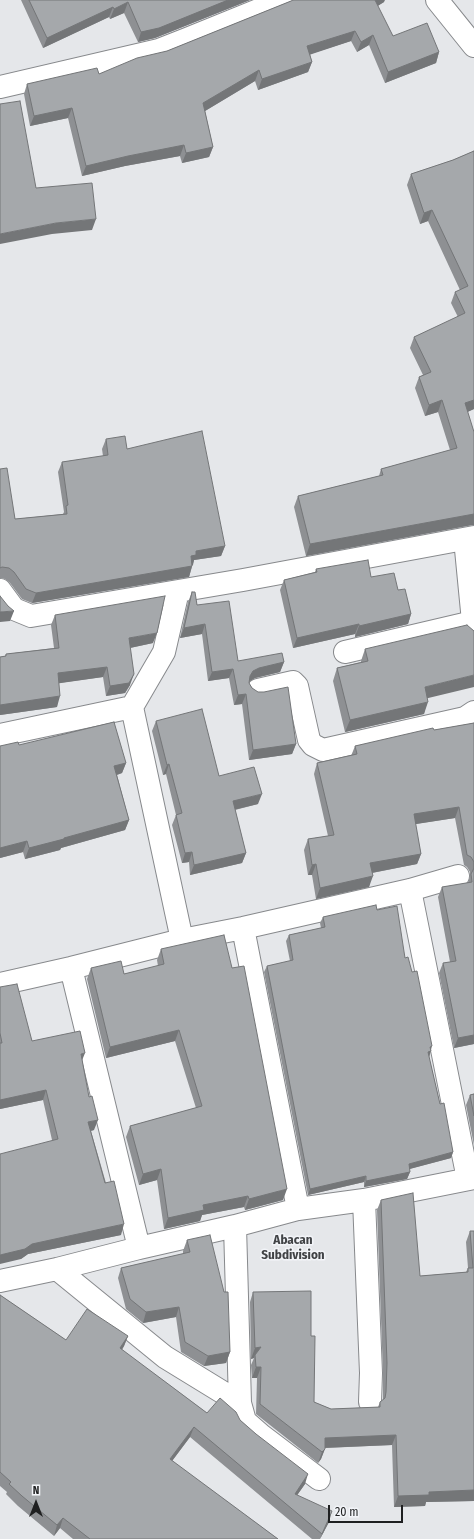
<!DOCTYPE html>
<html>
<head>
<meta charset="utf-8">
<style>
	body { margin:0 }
	#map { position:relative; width:474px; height:1539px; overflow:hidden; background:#e5e7ea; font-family:"Fira Sans Condensed",sans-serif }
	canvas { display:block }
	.north { position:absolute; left:16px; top:1483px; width:40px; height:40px; -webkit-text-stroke:3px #f2f4f8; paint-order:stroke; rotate:0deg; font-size:11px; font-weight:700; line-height:16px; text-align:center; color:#1f2021 }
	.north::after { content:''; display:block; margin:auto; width:14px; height:18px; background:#1f2021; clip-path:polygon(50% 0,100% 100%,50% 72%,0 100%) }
	.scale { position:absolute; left:328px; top:1505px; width:75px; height:18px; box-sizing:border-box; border:2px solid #1f2021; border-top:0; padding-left:5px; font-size:12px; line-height:14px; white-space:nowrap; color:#1f2021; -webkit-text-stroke:3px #f2f4f8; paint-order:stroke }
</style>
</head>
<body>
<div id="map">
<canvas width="474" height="1539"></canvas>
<div class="north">N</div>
<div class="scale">20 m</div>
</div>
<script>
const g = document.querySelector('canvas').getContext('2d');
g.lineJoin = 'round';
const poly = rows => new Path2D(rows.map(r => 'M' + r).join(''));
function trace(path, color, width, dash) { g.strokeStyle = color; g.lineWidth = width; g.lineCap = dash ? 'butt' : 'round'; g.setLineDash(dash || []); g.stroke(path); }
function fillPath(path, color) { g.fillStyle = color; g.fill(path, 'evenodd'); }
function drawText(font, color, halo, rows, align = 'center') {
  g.font = font + ' "Fira Sans Condensed",sans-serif'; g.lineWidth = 3; g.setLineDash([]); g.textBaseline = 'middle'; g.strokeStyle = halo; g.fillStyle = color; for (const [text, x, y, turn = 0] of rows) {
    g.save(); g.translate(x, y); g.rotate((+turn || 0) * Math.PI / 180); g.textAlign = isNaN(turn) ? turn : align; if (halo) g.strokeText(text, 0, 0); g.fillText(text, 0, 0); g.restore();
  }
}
const minor = poly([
	[0,87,159,50,187,39,283,0],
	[465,539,474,632],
	[0,590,14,609,31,616,243,580,474,537],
	[178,591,164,652,132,707,182,940],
	[345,652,473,622],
	[258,690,293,682,297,686,309,740,313,745,323,750,465,718,474,712],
	[0,735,132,707],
	[410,890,468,1179],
	[243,928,298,1209],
	[71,968,139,1248],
	[0,984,71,968,182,940,243,928,410,890,458,876],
	[364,1200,371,1373,370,1402],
	[235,1226,240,1403,245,1421,261,1435,319,1479],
	[57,1269,165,1357,240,1403],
	[0,1281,57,1269,139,1248,235,1226,298,1209,364,1200,474,1178]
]);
const primary = poly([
	[437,0,474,46]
]);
trace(minor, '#87898c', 24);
trace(primary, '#87898c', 24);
trace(minor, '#fff', 22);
trace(primary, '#fff', 22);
fillPath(poly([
	[21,0,250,0,155,38,138,42,124,13,110,19,109,17,43,48],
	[291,1,384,2,377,6,393,36,439,52,436,63,385,83,369,45,357,52,351,41,310,54,312,62,308,72,258,90,255,81,205,111,213,147,209,157,182,163,180,156,125,166,82,176,68,118,30,126,24,94,27,84,99,74,167,51],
	[474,151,474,409,467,412,474,433,474,525,472,525,306,556,294,507,298,496,379,476,381,469,450,450,438,412,425,416,415,388,419,377,423,375,410,348,414,337,458,317,451,303,455,292,460,290,428,221,420,224,407,185,411,174,453,160],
	[106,439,127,449,225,546,221,556,194,560,189,577,32,603,22,599,10,583,5,579,0,578,0,469,15,519,63,514,64,512,58,472,62,462,103,456,102,449],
	[316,569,371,577,398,590,411,614,408,624,355,637,355,634,293,648,280,590,284,580,315,572],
	[192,592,197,605,238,661,284,662,280,672,255,678,250,681,249,683,252,688,296,744,292,754,249,760,242,704,234,705,229,678,208,681,202,634,180,638,188,602],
	[55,615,153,643,130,648,130,685,125,693,106,696,103,677,59,683,57,707,0,715,0,657,5,656,6,654,54,648,51,625],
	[365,649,427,698,424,714,345,732,333,681,337,668,361,662,361,661],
	[156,721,219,776,258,804,235,810,246,853,242,863,190,875,189,862,182,863,172,825,176,815,166,774,163,775,152,731],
	[474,723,474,1044,454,1048,439,973,443,963,450,962,438,897,442,887,468,883,470,876,470,872,467,867,464,865,455,818,415,824,421,854,417,864,372,873,369,887,316,899,312,875,308,875,304,850,308,839,328,836,314,774,317,763,351,756,355,746,434,730],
	[19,745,126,763,122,773,117,775,129,820,125,830,61,848,60,850,25,859,23,852,0,858,0,746],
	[377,910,405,958,431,1050,431,1051,429,1057,440,1104,453,1152,451,1158,409,1169,410,1172,407,1179,364,1187,364,1182,308,1195,264,972,267,966,290,961,286,941,289,935,321,928,320,923,323,917],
	[161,949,283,1200,245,1210,244,1207,202,1215,200,1221,164,1229,157,1180,139,1185,126,1137,130,1126,196,1108,175,1041,106,1058,87,979,91,968,124,974,158,966,157,960],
	[0,987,32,1041,82,1061,94,1130,91,1131,121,1235,28,1254,21,1259,52,1140,43,1100,0,1109],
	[474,1094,474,1145,466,1105,470,1095],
	[381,1200,420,1276,466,1272,468,1268,466,1242,470,1231,474,1231,474,1501,426,1502,425,1506,394,1507,392,1445,325,1448,321,1459,318,1463,256,1414,257,1378,252,1378,251,1365,254,1358,251,1359,250,1302,253,1292,311,1336,314,1402,331,1409,378,1407,380,1402,383,1400,383,1373,377,1210],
	[187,1240,224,1292,230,1352,226,1363,204,1366,181,1352,176,1317,143,1323,126,1309,118,1278,121,1268,183,1254,183,1251],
	[0,1295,66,1340,128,1336,124,1346,122,1350,207,1413,240,1420,305,1484,297,1495,329,1522,320,1539,312,1539,190,1437,172,1461,278,1539,73,1539,60,1528,54,1536,18,1506,6,1494,7,1492,0,1486]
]), '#8e9093');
fillPath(poly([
	[228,0,250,0,155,38,138,42,141,32],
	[375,0,385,0,384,2,370,11],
	[128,2,124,13,110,19,114,9],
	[113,7,109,17,43,48,47,38],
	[355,31,351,41,303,57,307,46],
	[373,35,369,45,357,52,361,42],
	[439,52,436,63,385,83,388,72],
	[312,62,308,72,258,90,262,79],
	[259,70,255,81,200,114,203,103],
	[72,108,68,118,30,126,34,116],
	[184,145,180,156,125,166,82,176,86,166,128,156],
	[213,147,209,157,182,163,186,153],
	[432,210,428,221,420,224,424,213],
	[96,219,92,230,52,234,0,244,0,234,56,223],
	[442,400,438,412,425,416,429,405],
	[474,400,474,409,461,415,465,403],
	[474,514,474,525,472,525,306,556,310,544],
	[225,546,221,556,194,560,193,565,187,566,191,556,196,551],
	[192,566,189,577,32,603,36,593],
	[14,611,10,621,0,622,0,612],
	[411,614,408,624,355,637,359,626],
	[205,624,202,634,180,638,184,628],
	[359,624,355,634,293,648,297,638],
	[157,633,153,643,125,649,129,638],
	[284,662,280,672,255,678,250,681,246,686,250,676,253,671,259,668],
	[107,667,103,677,54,684,58,673],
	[233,669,229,678,208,681,212,672],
	[134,674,130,685,125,693,106,696,110,686],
	[474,675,474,687,420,700,425,687],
	[246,694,242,704,234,705,238,695],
	[60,696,57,707,0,715,0,705],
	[428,702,424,714,345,732,350,720],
	[296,744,292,754,249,760,253,750],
	[126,763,122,773,110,777,114,766],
	[169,764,166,774,163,775,167,765],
	[262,794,258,804,229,811,233,801],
	[459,807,455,818,410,825,414,814],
	[129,820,125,830,61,848,60,850,25,859,29,848,64,838],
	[27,841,23,852,0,858,0,848],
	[192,852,189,862,182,863,185,853],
	[246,853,242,863,190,875,194,865],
	[421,854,417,864,366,874,370,863],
	[316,864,312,875,308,875,312,865],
	[373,876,369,887,316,899,320,888],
	[179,1030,175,1041,106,1058,110,1047],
	[474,1035,474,1044,454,1048,458,1038],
	[432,1046,429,1057,426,1058,430,1047],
	[85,1053,81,1063,81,1054],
	[46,1090,43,1100,0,1109,0,1100],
	[98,1120,94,1130,85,1132,88,1122],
	[453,1152,451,1158,406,1170,409,1164],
	[161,1169,157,1180,139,1185,143,1174],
	[410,1172,407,1179,364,1187,366,1181],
	[366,1176,364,1182,308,1195,310,1189],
	[287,1189,283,1200,245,1210,249,1199],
	[248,1196,244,1207,202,1215,200,1221,164,1229,168,1218,203,1205],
	[124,1224,121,1235,28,1254,21,1259,0,1264,0,1255,32,1244],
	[179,1307,176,1317,143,1323,146,1312],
	[128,1336,124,1346,116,1358,120,1348],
	[261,1347,255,1355,254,1358,251,1359,255,1348],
	[230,1352,226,1363,204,1366,208,1356],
	[256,1367,261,1367,257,1378,252,1378],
	[194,1427,190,1437,166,1469,170,1459],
	[396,1435,392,1445,321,1448,325,1438],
	[325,1449,321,1459,318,1463,322,1452],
	[308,1474,305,1484,291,1504,295,1494],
	[474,1490,474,1501,426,1502,425,1506,394,1507,398,1496,429,1492],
	[332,1511,329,1522,320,1539,322,1534],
	[63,1518,60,1528,54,1536,57,1525]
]), '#747678');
const building = poly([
	[29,0,228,0,159,28,141,32,128,2,114,9,113,7,47,38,29,0],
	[293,0,375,0,393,36,427,23,439,52,388,72,373,35,361,42,355,31,307,46,312,62,262,79,259,70,203,103,213,147,186,153,184,145,128,156,86,166,72,108,34,116,27,84,97,68,99,74,137,58,167,51,291,1,293,0],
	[20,101,36,188,92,183,96,219,56,223,0,234,0,104,20,101],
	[474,151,474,400,465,403,474,432,474,514,310,544,298,496,383,475,381,469,457,448,442,400,429,405,419,377,431,372,414,337,465,313,455,292,468,286,432,210,424,213,411,174,453,160,474,151],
	[202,431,225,546,196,551,196,555,191,556,192,566,36,593,26,589,14,572,9,568,2,567,0,568,0,469,7,468,15,519,67,514,66,506,68,505,62,462,108,455,106,439,125,436,127,449,202,431],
	[368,560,371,577,394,573,398,590,405,589,411,614,359,626,359,624,297,638,284,580,317,572,316,569,368,560],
	[192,592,195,592,197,605,229,601,238,661,282,653,284,662,259,668,253,671,250,676,249,683,252,688,258,692,264,692,288,687,296,744,253,750,246,694,238,695,233,669,212,672,205,624,184,628,192,592],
	[0,596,8,606,14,611,0,612,0,596],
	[165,596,157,633,129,638,134,674,129,683,110,686,107,667,58,673,60,696,0,705,0,657,6,656,6,654,59,648,55,615,165,596],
	[467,625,474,631,474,675,425,687,428,702,350,720,337,668,368,661,365,649,467,625],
	[202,709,219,776,254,767,262,794,233,801,246,853,194,865,192,852,185,853,176,815,182,813,169,764,167,765,156,721,202,709],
	[114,722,126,763,114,766,129,820,64,838,64,839,29,848,27,841,0,848,0,746,18,742,19,745,114,722],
	[474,723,474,1035,458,1038,443,963,456,961,442,887,472,882,471,874,474,868,474,862,471,857,467,855,459,807,414,814,421,854,370,863,373,876,320,888,316,864,312,865,308,839,334,835,317,763,357,754,355,746,433,728,434,730,474,723],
	[376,905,377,910,397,906,405,958,408,957,412,972,417,971,432,1046,430,1047,431,1051,428,1052,440,1104,444,1103,453,1152,409,1164,410,1172,366,1181,366,1176,310,1189,267,966,293,960,289,935,325,927,323,917,376,905],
	[224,935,232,968,244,966,287,1189,249,1199,248,1196,203,1205,204,1210,168,1218,161,1169,143,1174,130,1126,202,1106,179,1030,110,1047,91,968,121,961,124,974,164,964,161,949,224,935],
	[17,984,32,1041,80,1031,85,1053,81,1054,89,1097,92,1096,98,1120,88,1122,105,1183,114,1181,124,1224,32,1244,25,1249,0,1255,0,1154,58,1139,46,1090,0,1100,0,1043,2,1043,0,1033,0,987,17,984],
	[474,1094,474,1116,470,1095,474,1094],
	[413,1193,420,1276,468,1272,468,1268,473,1268,470,1231,474,1231,474,1490,429,1492,429,1495,398,1496,396,1435,325,1438,325,1449,322,1452,260,1404,261,1367,256,1367,255,1355,261,1347,255,1348,253,1292,311,1291,311,1336,315,1336,314,1402,331,1409,380,1407,380,1402,385,1398,386,1392,387,1363,381,1200,413,1193],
	[210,1235,224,1292,228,1292,230,1352,208,1356,185,1342,179,1307,146,1312,130,1299,121,1268,190,1252,187,1240,210,1235],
	[0,1295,66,1340,87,1309,128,1336,120,1348,207,1413,220,1398,236,1412,240,1420,256,1434,308,1474,295,1494,332,1511,322,1534,194,1427,170,1459,278,1539,90,1539,63,1518,57,1525,22,1496,9,1484,11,1482,0,1472,0,1295]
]);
fillPath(building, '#a5a8ab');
trace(building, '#747678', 1);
drawText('bold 13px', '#414346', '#f2f4f8', [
	["Abacan",293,1240],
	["Subdivision",293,1255]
]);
</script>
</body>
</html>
